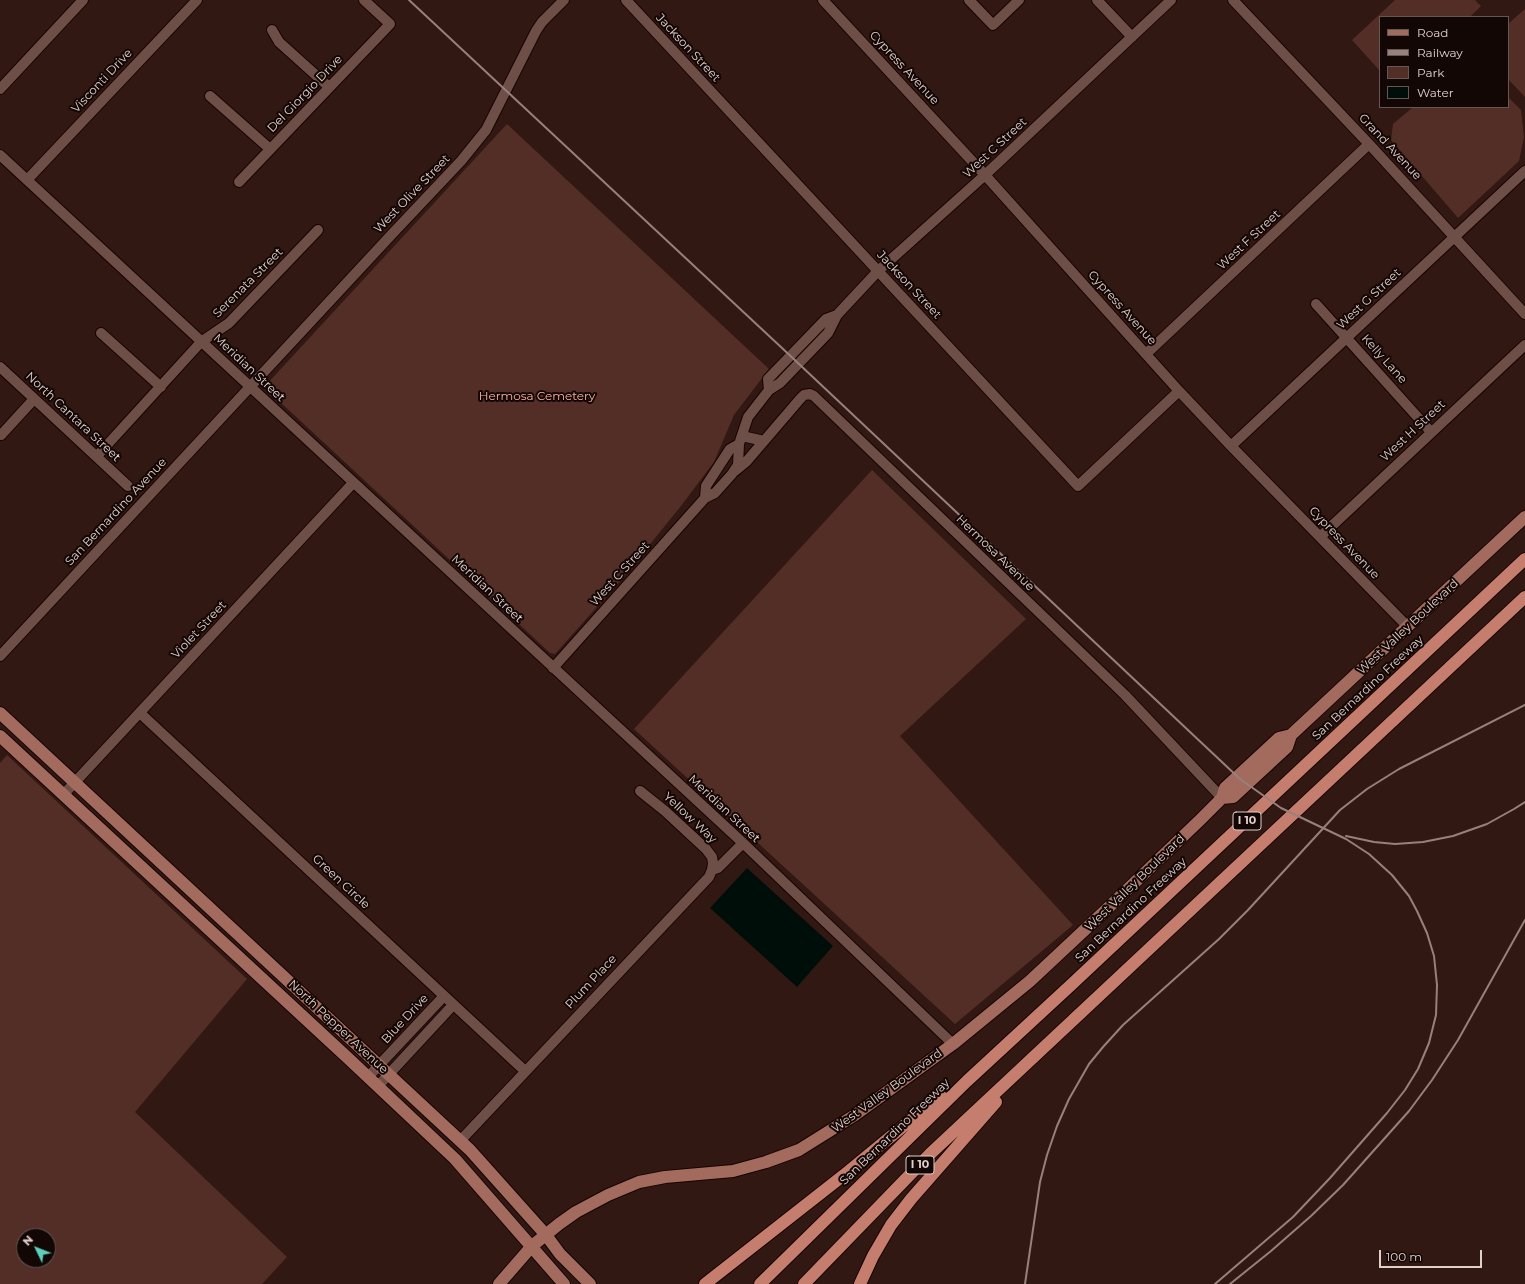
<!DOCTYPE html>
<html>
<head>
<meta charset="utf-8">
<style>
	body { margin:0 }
	#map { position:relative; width:1525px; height:1284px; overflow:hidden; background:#321812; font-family:Montserrat,sans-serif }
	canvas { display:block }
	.legend { position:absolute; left:1379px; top:16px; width:130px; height:92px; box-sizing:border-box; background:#120705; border:1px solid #655754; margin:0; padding:5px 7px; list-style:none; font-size:12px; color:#e1cfcb }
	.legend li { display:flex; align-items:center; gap:8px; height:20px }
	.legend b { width:20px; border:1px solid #655754 }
	.north { position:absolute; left:16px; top:1228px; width:40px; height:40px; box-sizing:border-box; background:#120705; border:1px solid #655754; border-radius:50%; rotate:313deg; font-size:11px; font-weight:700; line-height:16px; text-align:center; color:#e1cfcb }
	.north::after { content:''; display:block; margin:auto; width:14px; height:18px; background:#5cceba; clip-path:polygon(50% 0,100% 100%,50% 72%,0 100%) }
	.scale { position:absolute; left:1379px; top:1250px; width:103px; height:18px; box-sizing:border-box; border:2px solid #e1cfcb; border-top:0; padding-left:5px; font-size:12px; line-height:14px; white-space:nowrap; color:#e1cfcb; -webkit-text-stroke:3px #120705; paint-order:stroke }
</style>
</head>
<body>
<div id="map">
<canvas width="1525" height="1284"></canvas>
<ul class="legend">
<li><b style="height:5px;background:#a26b5e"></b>Road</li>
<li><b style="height:5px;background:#97817d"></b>Railway</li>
<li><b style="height:11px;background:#532e26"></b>Park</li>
<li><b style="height:11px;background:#000e0a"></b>Water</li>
</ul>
<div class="north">N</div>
<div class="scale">100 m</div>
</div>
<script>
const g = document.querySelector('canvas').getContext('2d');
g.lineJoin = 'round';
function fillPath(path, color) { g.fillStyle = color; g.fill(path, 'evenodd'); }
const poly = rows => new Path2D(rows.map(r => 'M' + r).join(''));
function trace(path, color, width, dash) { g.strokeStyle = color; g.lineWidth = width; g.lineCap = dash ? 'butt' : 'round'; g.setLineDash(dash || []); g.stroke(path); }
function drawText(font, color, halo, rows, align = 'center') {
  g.font = font + ' Montserrat,sans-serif'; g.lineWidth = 4; g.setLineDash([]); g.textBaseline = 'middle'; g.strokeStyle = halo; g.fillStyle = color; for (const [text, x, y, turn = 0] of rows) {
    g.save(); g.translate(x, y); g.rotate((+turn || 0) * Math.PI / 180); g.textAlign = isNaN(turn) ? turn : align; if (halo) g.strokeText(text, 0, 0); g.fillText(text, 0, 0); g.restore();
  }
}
fillPath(poly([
	[1395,0,1475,0,1481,6,1470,17,1380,17,1380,71,1352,40],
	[1525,9,1525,97,1508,79,1508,24],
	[1508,97,1521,110,1524,137,1519,161,1458,218,1391,140,1393,124,1413,107,1508,107],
	[507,124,769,369,734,415,714,462,681,506,621,580,555,654,550,653,265,388,265,386],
	[872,470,1026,619,900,736,1073,925,955,1024,634,729],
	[7,755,247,979,135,1112,287,1257,262,1284,0,1284,0,763],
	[24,1236,48,1236,48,1260,24,1260]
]), '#532e26');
fillPath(poly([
	[747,868,833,946,797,987,710,908]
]), '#000e0a');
const minor = poly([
	[626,0,1078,486,1179,391],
	[823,0,985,175,1179,391,1231,446,1408,627],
	[969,0,993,25,1019,0],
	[1097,0,1132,37],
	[1233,0,1369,144,1525,314],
	[272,30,279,42,329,87],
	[0,89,83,0],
	[210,96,270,149],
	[0,155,743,843,953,1044],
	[27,180,197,0],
	[239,182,390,24,364,0],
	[1316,304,1431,432],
	[101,333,161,387],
	[1146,354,1369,144],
	[0,367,128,486],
	[769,390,768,379,826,319,837,315],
	[1,435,34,399],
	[742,436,764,441],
	[1231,446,1525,171],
	[97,456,201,342,229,323,318,230],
	[735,471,746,462,800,399,804,395,810,394,814,396,1125,695,1222,798],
	[705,498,706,486,730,449,739,444],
	[1320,537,1525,345],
	[0,656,393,233,461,161,486,130,536,31,542,22,564,0],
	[553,668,705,498,715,493,732,474,738,465,739,444,748,417,769,390,780,383,828,333,837,315,878,271,985,175,1171,0],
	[140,713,525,1071],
	[64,794,353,483],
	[712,870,718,868,743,843],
	[368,1077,444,996],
	[378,1086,453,1005],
	[460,1141,709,877,712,870,713,863,712,857,706,849,665,811,640,791]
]);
const major = poly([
	[0,713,470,1150,546,1235,560,1254,590,1284],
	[0,736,350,1060,455,1159,564,1284],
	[1222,798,1233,797,1287,747,1291,735,1525,517],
	[499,1284,532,1246,559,1224,576,1212,608,1195,639,1182,665,1177,733,1171,766,1162,799,1150,855,1115,953,1044,1030,981,1107,909,1200,820,1222,798,1225,788,1279,738,1291,735]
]);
const highway = poly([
	[705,1284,849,1171,928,1106,942,1097],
	[760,1284,967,1081,1072,984,1525,559],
	[804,1284,930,1154,1525,597],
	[860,1284,873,1256,891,1225,911,1199,996,1102]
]);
trace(minor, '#180301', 12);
trace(major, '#180301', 14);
trace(highway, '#180301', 14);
trace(minor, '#6d4f47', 10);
trace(major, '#a26b5e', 12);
trace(highway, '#c57e6e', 12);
trace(poly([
	[409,0,782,348,1240,779,1281,808,1346,839,1369,854,1392,875,1409,896,1417,911,1427,933,1434,956,1437,985,1436,1015,1429,1043,1418,1069,1405,1090,1387,1113,1330,1178,1293,1217,1215,1284],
	[1346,836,1374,842,1395,844,1423,842,1453,836,1487,824,1514,809,1525,802],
	[1025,1284,1040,1182,1047,1155,1057,1126,1069,1099,1089,1064,1103,1047,1123,1025,1219,939,1248,910,1340,810,1367,789,1399,769,1525,705],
	[1230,1284,1271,1251,1311,1216,1343,1185,1409,1111,1432,1080,1458,1040,1525,920]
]), '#97817d', 2);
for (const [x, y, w] of [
	[1247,821,28],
	[920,1165,28]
]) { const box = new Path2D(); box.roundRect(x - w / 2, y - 9, w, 18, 3); g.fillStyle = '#120705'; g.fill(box); trace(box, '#e1cfcb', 1); }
drawText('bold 11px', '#e1cfcb', null, [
	["I 10",1247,821],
	["I 10",920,1165]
]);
drawText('12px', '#e1cfcb', '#120705', [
	["Jackson Street",688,48,47],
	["Cypress Avenue",904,68,47],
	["Visconti Drive",102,81,-47],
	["Del Giorgio Drive",305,94,-46],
	["Grand Avenue",1390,147,47],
	["West C Street",995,148,-43],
	["West Olive Street",412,194,-46],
	["West F Street",1249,240,-43],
	["Serenata Street",248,283,-45],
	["Jackson Street",909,285,47],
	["West G Street",1369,299,-43],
	["Cypress Avenue",1122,308,48],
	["Kelly Lane",1384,359,48],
	["Meridian Street",249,368,43],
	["North Cantara Street",73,417,43],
	["West H Street",1413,431,-43],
	["San Bernardino Avenue",116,512,-47],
	["Cypress Avenue",1344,543,46],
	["Hermosa Avenue",995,553,44],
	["West C Street",620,574,-48],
	["Meridian Street",487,589,43],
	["West Valley Boulevard",1408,627,-43],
	["Violet Street",199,630,-47],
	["San Bernardino Freeway",1368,688,-43],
	["Meridian Street",724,809,43],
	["Yellow Way",690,818,43],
	["Green Circle",341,882,43],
	["West Valley Boulevard",1135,883,-44],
	["San Bernardino Freeway",1131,910,-43],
	["Plum Place",591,982,-47],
	["Blue Drive",405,1019,-47],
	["North Pepper Avenue",338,1027,43],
	["West Valley Boulevard",887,1091,-36],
	["San Bernardino Freeway",895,1132,-44]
]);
drawText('12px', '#feb19e', '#120705', [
	["Hermosa Cemetery",537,396]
]);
</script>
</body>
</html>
